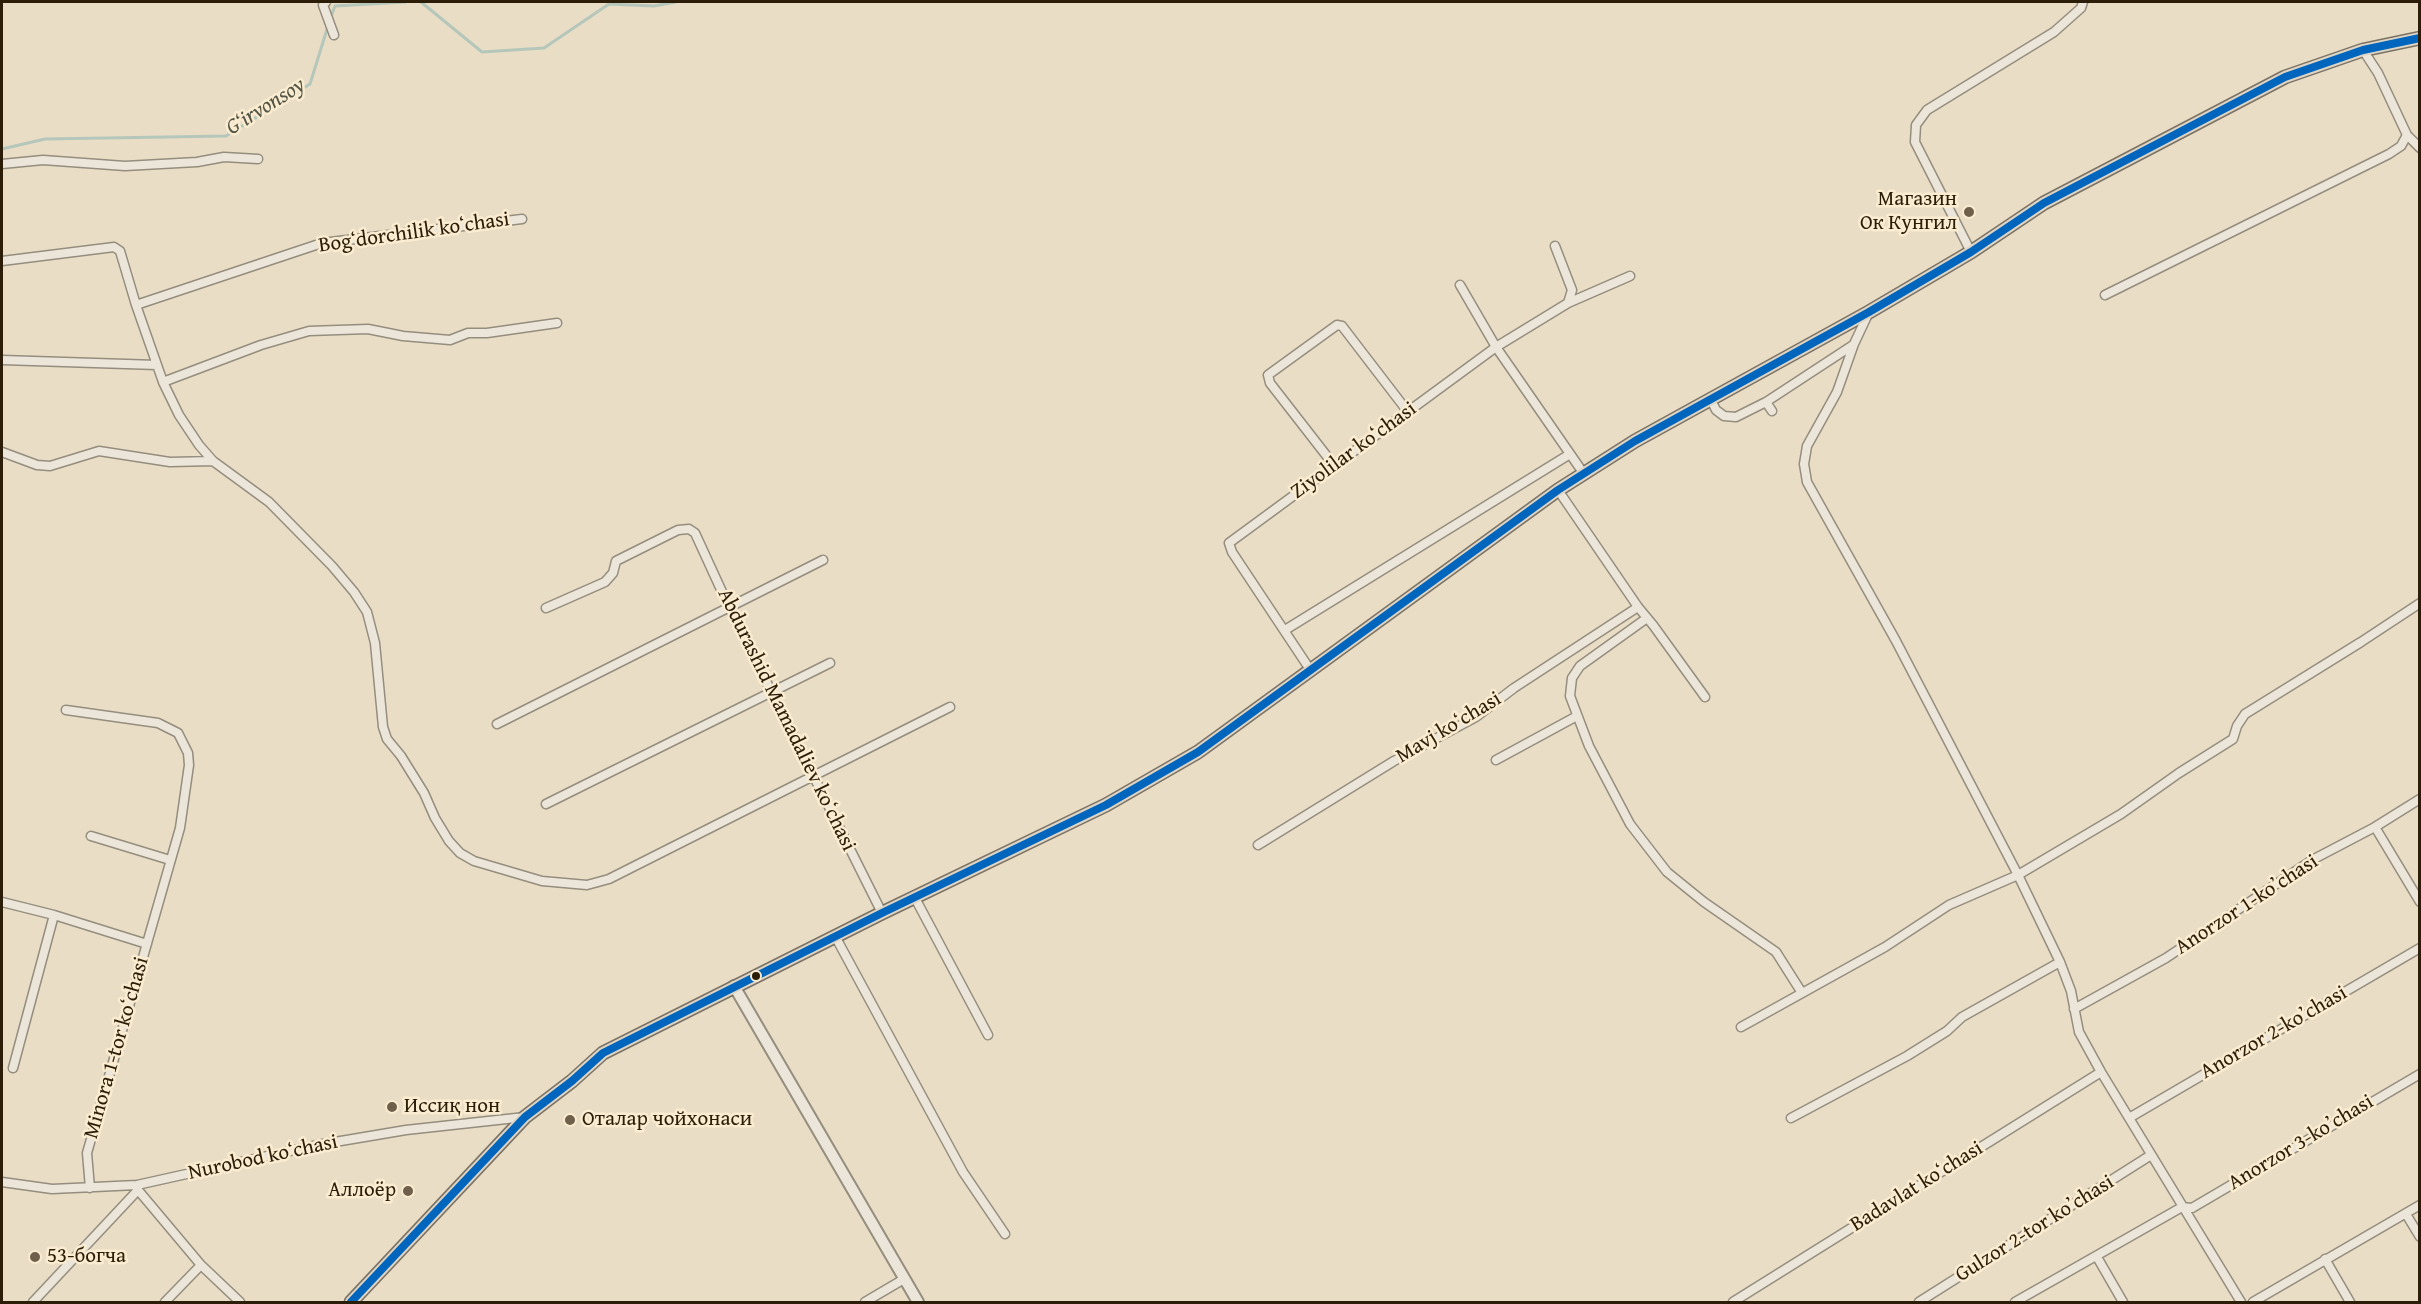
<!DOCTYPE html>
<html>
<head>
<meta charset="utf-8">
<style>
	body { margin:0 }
	#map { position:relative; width:2421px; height:1304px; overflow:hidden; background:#e9ddc6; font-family:"Gentium Book Plus",serif }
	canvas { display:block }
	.frame { position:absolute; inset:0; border:3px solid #2c1d09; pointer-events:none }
</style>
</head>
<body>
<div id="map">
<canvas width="2421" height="1304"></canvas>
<div class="frame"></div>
</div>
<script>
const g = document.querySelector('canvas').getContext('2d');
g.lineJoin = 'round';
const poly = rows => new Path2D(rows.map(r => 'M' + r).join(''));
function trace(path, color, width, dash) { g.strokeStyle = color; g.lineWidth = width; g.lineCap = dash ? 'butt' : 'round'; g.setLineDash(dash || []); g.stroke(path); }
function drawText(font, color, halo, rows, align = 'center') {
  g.font = font + ' "Gentium Book Plus",serif'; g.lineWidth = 5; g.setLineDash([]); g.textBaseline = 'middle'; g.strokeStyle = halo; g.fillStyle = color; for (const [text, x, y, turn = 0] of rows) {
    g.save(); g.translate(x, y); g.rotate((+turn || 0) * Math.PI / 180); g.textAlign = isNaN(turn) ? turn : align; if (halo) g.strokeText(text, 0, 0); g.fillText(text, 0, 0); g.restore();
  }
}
trace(poly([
	[421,2,482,52,544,48,609,4,654,6,676,2],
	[330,19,335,6,406,2],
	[2,149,45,139,226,136,310,84,328,26]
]), '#b5c7ba', 3);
const minor = poly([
	[326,2,323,5,334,35],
	[2407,135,2420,148],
	[2,164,43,160,125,166,197,162,224,157,258,159],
	[1971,252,1915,142,1916,125,1927,110,2054,32,2081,8,2083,2],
	[2,261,114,247,120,251,136,305,163,382,179,415,199,445,213,461,269,502,332,566,354,592,367,612,375,643,383,727,387,739,401,756,424,793,435,818,449,841,460,853,474,861,542,881,587,885,609,879,950,707],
	[1460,285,1496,347,1584,474],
	[2105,295,2389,154,2401,146,2407,135,2378,73,2363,50],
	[1568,303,1630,276],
	[136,305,322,243,522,219],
	[1869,312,1854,344,1837,392,1807,446,1804,464,1807,482,1896,641,2018,875,2060,962,2071,991,2079,1032,2101,1072,2241,1302],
	[2,360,157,365],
	[163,382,261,345,309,331,368,329,403,336,450,340,468,333,487,333,557,323],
	[1711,400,1716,410,1724,416,1736,417,1766,402,1853,345],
	[1766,402,1772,411],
	[2,452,37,465,50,466,99,451,170,462,213,461],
	[1333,464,1270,383,1268,375,1337,325,1342,326,1408,412],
	[1558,490,1638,607,1653,625,1705,697],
	[546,608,605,582,613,573,616,561,678,530,689,529,695,533,729,607,882,913],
	[1647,618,1580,666,1572,678,1570,696,1589,746,1630,824,1667,872,1704,902,1776,952,1802,993],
	[1285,630,1570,454],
	[1311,671,1232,552,1229,543,1496,347,1568,303,1572,290,1555,246],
	[66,710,158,723,178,733,188,753,189,765,180,828,87,1153,90,1188],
	[497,724,823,560],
	[1496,760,1577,716],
	[546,804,830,663],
	[2375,827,2420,902],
	[91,836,170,860],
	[1258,845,1394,761,1476,717,1514,688,1638,607],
	[915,898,988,1035],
	[2,902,54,915,147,944],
	[835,936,963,1172,1005,1234],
	[2074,1009,2166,958,2312,860,2375,827,2420,799],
	[1741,1027,1885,947,1949,905,2018,875,2121,814,2179,773,2233,739,2237,726,2245,714,2361,642,2420,603],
	[13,1068,54,915],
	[1791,1118,1907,1056,1947,1031,1962,1017,2060,962],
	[2129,1118,2420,948],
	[2,1182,52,1189,137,1185,317,1145,406,1130,525,1117],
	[137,1185,138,1190,201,1265,240,1302],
	[2406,1214,2420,1237],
	[2097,1257,2123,1302],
	[2325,1259,2350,1302],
	[33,1302,138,1190],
	[165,1302,201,1265],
	[865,1302,904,1279],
	[1733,1302,2101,1072],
	[1919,1302,2151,1155],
	[2015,1302,2182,1207,2192,1208,2420,1074],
	[2253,1302,2420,1205]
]);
const tertiary = poly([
	[734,986,918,1302]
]);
const primary = poly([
	[351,1302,525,1117,572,1081,603,1053,882,913,1106,805,1198,752,1558,490,1635,441,1869,312,1971,252,2044,203,2285,77,2363,50,2420,38]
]);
trace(minor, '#958d7d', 11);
trace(tertiary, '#958d7d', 14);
trace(primary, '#7b7264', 15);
trace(minor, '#ece6da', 8);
trace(tertiary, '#ece6da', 10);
trace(primary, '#dfd5c5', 12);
trace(poly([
	[351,1302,525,1117,572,1081,603,1053,882,913,1106,805,1198,752,1558,490,1635,441,1869,312,1971,252,2044,203,2285,77,2363,50,2420,38]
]), '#0065bd', 8);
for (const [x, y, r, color] of [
	[1969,212,6,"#6e604b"],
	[756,976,5,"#2c1d09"],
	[392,1107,6,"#6e604b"],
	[570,1120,6,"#6e604b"],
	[408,1191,6,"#6e604b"],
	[35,1257,6,"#6e604b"]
]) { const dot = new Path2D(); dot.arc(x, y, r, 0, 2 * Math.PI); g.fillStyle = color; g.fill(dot); trace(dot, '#faecd0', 2); }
drawText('21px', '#2c1d09', '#faecd0', [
	["Магазин",1957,200,"right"],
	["Ок Кунгил",1957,224,"right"],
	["Иссиқ нон",404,1107],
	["Оталар чойхонаси",582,1120],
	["Аллоёр",396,1191,"right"],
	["53-богча",47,1257]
], 'left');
drawText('21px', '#2c1d09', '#faecd0', [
	["Bogʻdorchilik koʻchasi",414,233,-8],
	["Ziyolilar koʻchasi",1354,451,-36],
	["Abdurashid Mamadaliev koʻchasi",786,720,64],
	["Mavj koʻchasi",1449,728,-31],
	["Аnorzor 1-koʼchasi",2247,905,-33],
	["Аnorzor 2-koʼchasi",2274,1033,-30],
	["Minora 1-tor koʻchasi",117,1048,-74],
	["Аnorzor 3-koʼchasi",2301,1143,-31],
	["Nurobod koʻchasi",263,1158,-12],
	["Badavlat koʻchasi",1917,1187,-32],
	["Gulzor 2-tor koʼchasi",2035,1229,-32]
]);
drawText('italic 22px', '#545545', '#faecd0', [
	["G‘irvonsoy",266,107,-32]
]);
</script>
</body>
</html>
